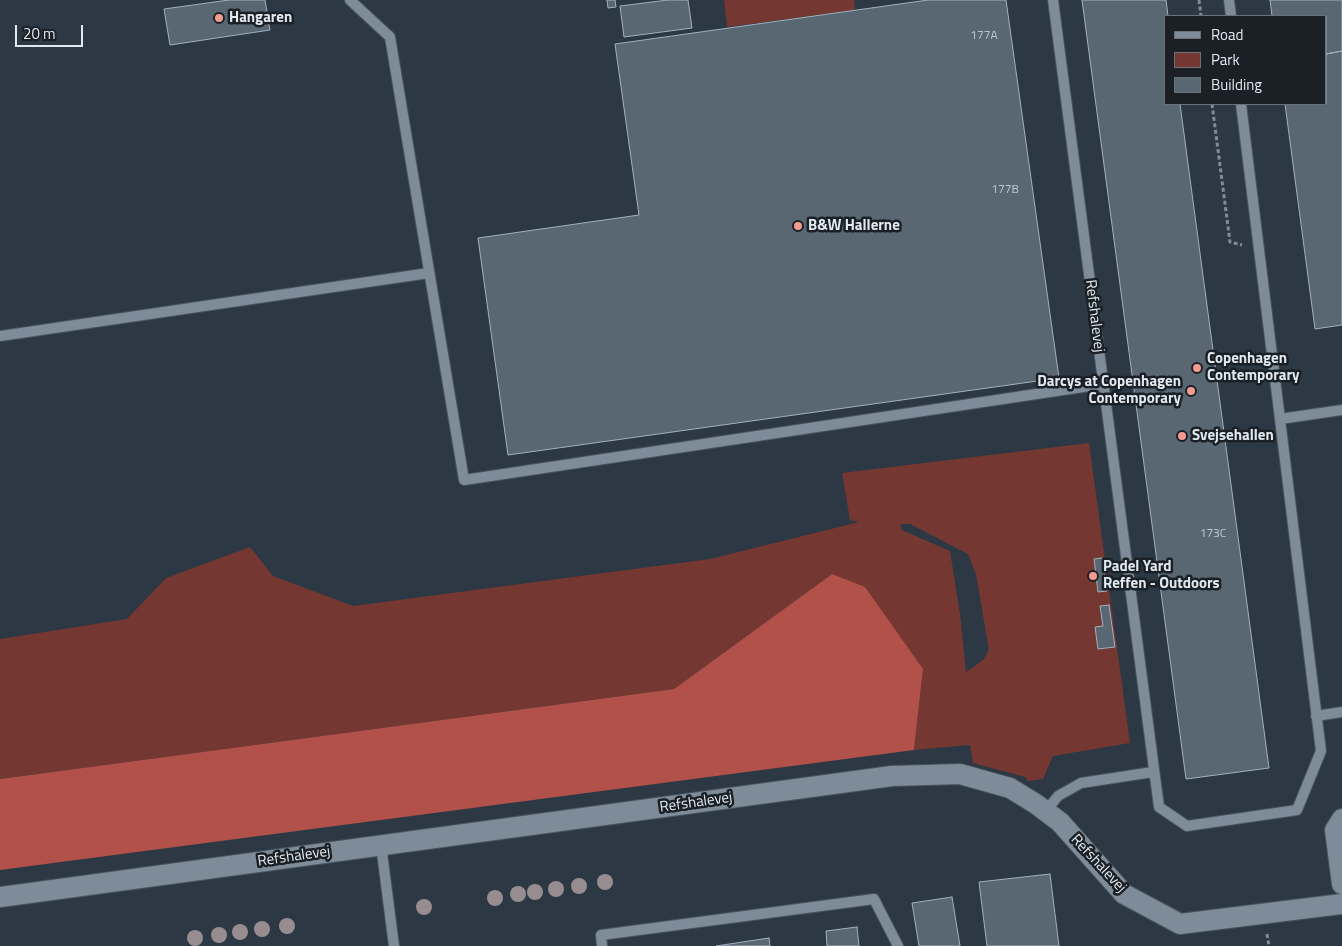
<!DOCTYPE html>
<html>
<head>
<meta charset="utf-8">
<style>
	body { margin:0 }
	#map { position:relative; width:1342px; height:946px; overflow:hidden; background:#2c3944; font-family:"Titillium Web",sans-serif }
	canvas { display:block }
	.legend { position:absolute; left:1164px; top:15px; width:162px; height:90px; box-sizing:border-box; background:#1a2025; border:1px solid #6a7076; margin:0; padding:6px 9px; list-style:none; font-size:15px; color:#e1e9f0 }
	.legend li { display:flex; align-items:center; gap:10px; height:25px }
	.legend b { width:25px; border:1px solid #6a7076 }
	.scale { position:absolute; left:15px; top:25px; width:68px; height:22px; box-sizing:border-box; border:2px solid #e1e9f0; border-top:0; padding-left:6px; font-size:15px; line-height:18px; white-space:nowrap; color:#e1e9f0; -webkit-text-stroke:4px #1a2025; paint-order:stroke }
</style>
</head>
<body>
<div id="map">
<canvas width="1342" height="946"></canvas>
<ul class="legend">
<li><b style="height:6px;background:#7d8c98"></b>Road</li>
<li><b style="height:14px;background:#743731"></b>Park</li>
<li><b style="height:14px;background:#596773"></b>Building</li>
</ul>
<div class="scale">20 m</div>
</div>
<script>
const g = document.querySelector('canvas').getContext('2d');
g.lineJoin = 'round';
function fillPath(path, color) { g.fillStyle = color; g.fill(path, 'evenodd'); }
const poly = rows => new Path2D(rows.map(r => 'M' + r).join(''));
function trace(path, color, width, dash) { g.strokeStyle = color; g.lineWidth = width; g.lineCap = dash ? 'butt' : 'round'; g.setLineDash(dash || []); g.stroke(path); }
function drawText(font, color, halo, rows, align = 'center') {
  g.font = font + ' "Titillium Web",sans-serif'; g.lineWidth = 5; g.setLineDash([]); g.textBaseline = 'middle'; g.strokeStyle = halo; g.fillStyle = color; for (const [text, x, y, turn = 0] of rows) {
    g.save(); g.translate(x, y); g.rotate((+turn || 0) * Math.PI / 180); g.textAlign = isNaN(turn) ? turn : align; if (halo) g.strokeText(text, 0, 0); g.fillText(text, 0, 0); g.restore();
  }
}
fillPath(poly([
	[724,0,854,0,855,10,727,27],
	[1089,443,1130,743,1053,756,1043,779,1028,781,1025,777,973,763,970,745,914,750,923,669,832,574,674,689,0,779,0,639,127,619,166,578,250,547,273,576,353,606,710,559,859,522,850,520,842,473],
	[900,524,910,524,968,554,976,574,989,650,983,660,966,672,960,614,950,551,902,530]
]), '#743731');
fillPath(poly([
	[832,574,865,587,923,669,914,750,0,870,0,779,674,689]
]), '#b15149');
const building = poly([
	[229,0,265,0,270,30,170,45,164,9,229,0],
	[607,0,615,0,616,7,608,8,607,0],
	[668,0,688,0,692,28,624,37,620,6,668,0],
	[928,0,1006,0,1059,378,508,455,478,238,639,215,615,44,928,0],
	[1082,0,1166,0,1168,16,1166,16,1166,104,1180,104,1269,768,1186,779,1082,0],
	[1270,0,1342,0,1342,51,1326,54,1326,16,1272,16,1270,0],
	[1342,51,1342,325,1315,329,1285,104,1326,104,1326,54,1342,51],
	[1102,558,1107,591,1098,592,1094,559,1102,558],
	[1109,605,1115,647,1098,649,1095,627,1103,626,1100,606,1109,605],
	[1050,874,1059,946,987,946,979,882,1050,874],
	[952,897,960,946,919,946,912,903,952,897],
	[857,927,859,946,827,946,826,931,857,927],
	[769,938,770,946,716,946,769,938]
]);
fillPath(building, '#596773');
trace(building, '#a1b1be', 1);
const service = poly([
	[350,0,390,37,464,480,1103,384],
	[1053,0,1159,807,1187,826,1297,810,1321,751,1241,104],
	[1229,0,1231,16],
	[0,336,429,273],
	[1280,419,1342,410],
	[1316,716,1342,712],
	[1046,811,1058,796,1081,783,1153,772],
	[381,845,394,946],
	[602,946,601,935,874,899,898,946]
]);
const minor = poly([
	[1342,819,1335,830,1342,884],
	[0,897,892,776,960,774,1010,788,1036,804,1060,822,1124,894,1180,924,1342,904]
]);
trace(service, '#49555d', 12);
trace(minor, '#49555d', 22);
trace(poly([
	[1199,0,1201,16],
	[1212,104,1230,242,1242,245],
	[1267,934,1269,946]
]), '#818c95', 3, [4, 2.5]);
trace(service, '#7d8c98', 10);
trace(minor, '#7d8c98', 20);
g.fillStyle = '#978d90';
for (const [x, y] of [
	[605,882],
	[579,886],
	[556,889],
	[535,892],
	[518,894],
	[495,898],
	[424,907],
	[287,926],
	[262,929],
	[240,932],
	[219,935],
	[195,938]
]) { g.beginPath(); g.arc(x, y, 8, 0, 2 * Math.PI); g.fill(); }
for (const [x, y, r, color] of [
	[219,18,5,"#f59c91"],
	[798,226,5,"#f59c91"],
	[1197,368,5,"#f59c91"],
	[1191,391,5,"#f59c91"],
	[1182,436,5,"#f59c91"],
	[1093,576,5,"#f59c91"]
]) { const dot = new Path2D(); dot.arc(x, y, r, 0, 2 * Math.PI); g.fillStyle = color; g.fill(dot); trace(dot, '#1a2025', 2); }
drawText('12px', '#bfc8d1', null, [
	["177A",984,36],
	["177B",1005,190],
	["173C",1213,534]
]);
drawText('bold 15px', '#e1e9f0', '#1a2025', [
	["Hangaren",229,18],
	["B&W Hallerne",808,226],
	["Copenhagen",1207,359],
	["Contemporary",1207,376],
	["Darcys at Copenhagen",1181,382,"right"],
	["Contemporary",1181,399,"right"],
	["Svejsehallen",1192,436],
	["Padel Yard",1103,567],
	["Reffen - Outdoors",1103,584]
], 'left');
drawText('15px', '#e1e9f0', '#1a2025', [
	["Refshalevej",1094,316,83],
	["Refshalevej",696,803,-8],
	["Refshalevej",294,857,-8],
	["Refshalevej",1098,864,47]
]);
</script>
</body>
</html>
